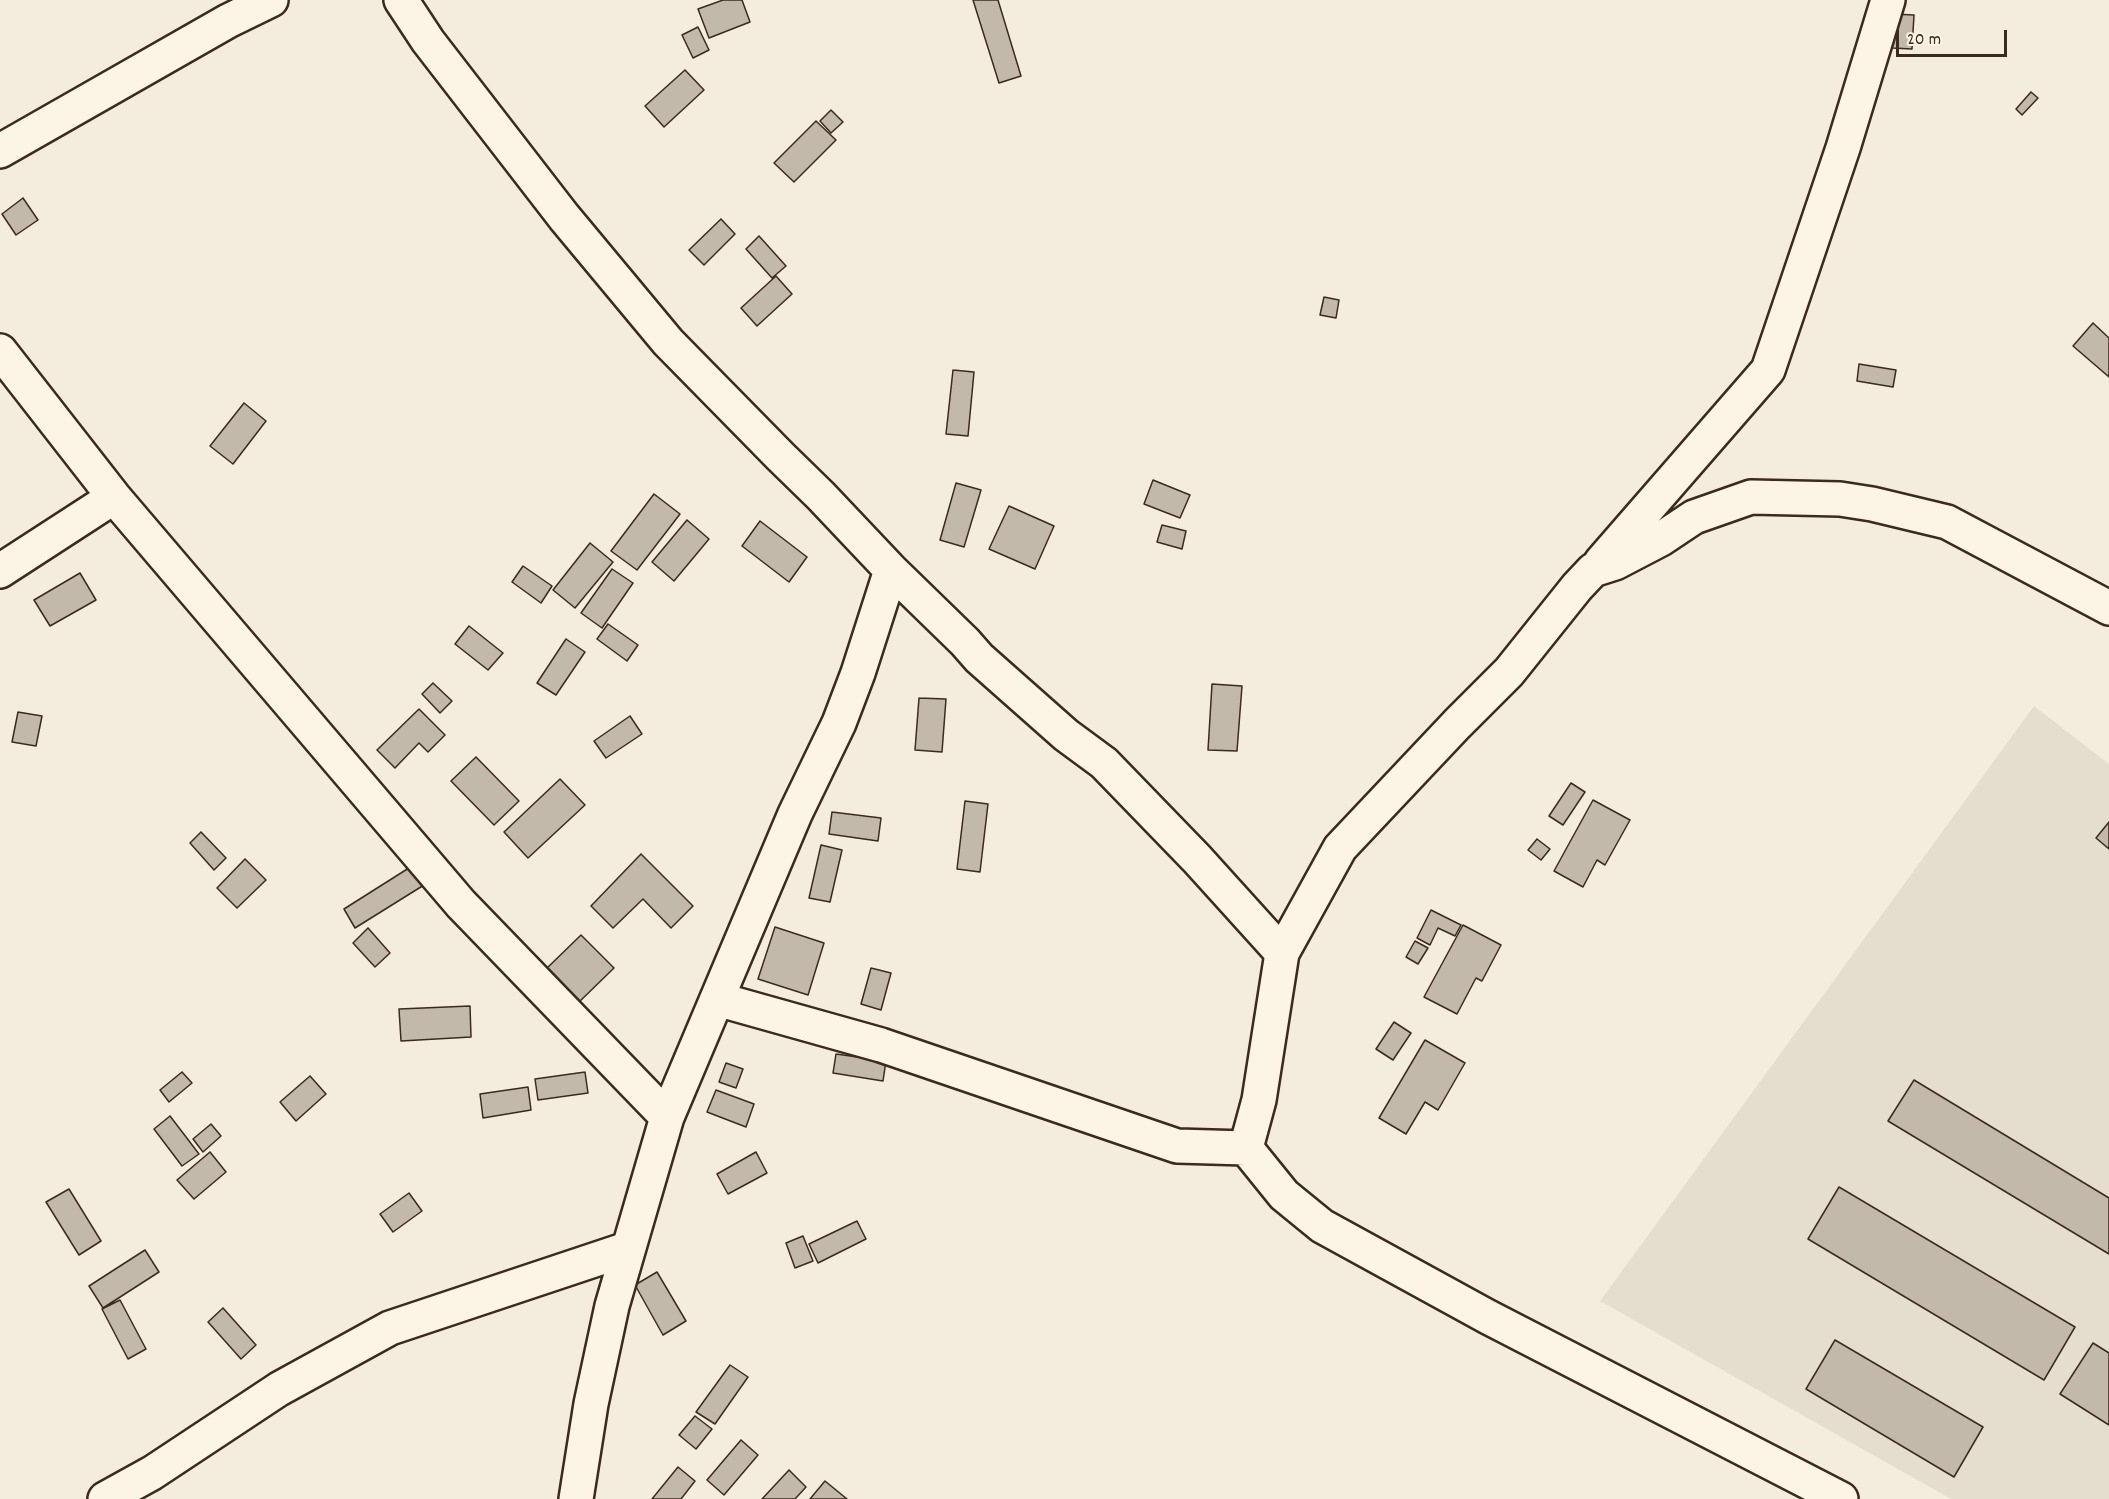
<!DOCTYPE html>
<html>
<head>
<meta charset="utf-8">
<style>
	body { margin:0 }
	#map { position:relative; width:2109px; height:1499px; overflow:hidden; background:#f4eddd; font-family:Dekko,sans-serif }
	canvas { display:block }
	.scale { position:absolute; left:1896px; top:30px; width:111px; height:27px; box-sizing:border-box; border:3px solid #3b2a1e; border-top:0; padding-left:8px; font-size:18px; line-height:21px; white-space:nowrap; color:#3b2a1e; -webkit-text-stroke:4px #fcf5e5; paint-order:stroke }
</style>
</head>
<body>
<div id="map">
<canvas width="2109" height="1499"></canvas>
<div class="scale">20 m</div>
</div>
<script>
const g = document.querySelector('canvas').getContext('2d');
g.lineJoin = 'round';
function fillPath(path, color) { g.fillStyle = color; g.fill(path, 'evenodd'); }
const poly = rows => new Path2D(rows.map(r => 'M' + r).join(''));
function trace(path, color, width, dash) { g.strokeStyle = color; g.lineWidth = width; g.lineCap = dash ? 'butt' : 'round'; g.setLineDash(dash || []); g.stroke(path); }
fillPath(poly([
	[2034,706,2109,764,2109,1499,1951,1499,1600,1301]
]), '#e5ddce');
const building = poly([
	[723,0,742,0,750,22,709,38,698,9,723,0],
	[973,0,998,0,1021,76,999,83,973,0],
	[1894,14,1914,15,1912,49,1892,48,1894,14],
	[698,27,709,50,693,58,682,35,698,27],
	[685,70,704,90,664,127,645,106,685,70],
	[2031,92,2038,98,2022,115,2016,109,2031,92],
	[831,110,843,122,831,133,820,121,831,110],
	[816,121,836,140,794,182,774,163,816,121],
	[23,198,38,220,16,235,2,214,23,198],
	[721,219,735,234,704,265,689,250,721,219],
	[759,236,786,266,772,278,746,249,759,236],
	[776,276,792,294,757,326,741,308,776,276],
	[1324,297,1339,300,1336,318,1320,315,1324,297],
	[2093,323,2109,338,2109,377,2073,346,2093,323],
	[1859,364,1896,370,1893,387,1857,381,1859,364],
	[953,370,974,372,968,436,946,434,953,370],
	[244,403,266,421,233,464,210,446,244,403],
	[1153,480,1190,495,1180,518,1144,504,1153,480],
	[956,483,981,490,964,547,940,540,956,483],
	[654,494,680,514,637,570,611,551,654,494],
	[1009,506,1054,526,1035,569,989,549,1009,506],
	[687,520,709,539,674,581,652,562,687,520],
	[760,521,807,557,789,582,742,546,760,521],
	[1162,525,1186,531,1182,549,1157,542,1162,525],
	[590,543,613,562,575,608,553,590,590,543],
	[523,566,552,586,541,603,512,582,523,566],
	[612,569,633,583,602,628,581,613,612,569],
	[80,573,96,600,50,626,34,600,80,573],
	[608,624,638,645,627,661,597,639,608,624],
	[469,626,503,653,488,670,455,644,469,626],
	[566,639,585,652,556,695,537,683,566,639],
	[433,683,452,701,440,713,422,694,433,683],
	[1212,684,1242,686,1237,751,1208,750,1212,684],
	[919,698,946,699,942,752,915,750,919,698],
	[419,709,445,735,428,752,419,743,395,768,377,750,419,709],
	[18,712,42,716,36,746,12,742,18,712],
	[630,716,642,734,606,758,594,741,630,716],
	[476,757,519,801,494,825,451,781,476,757],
	[560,779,585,805,528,858,504,832,560,779],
	[1571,783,1585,792,1563,825,1549,816,1571,783],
	[1593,800,1630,820,1605,865,1597,860,1583,887,1554,871,1593,800],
	[965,801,988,804,980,872,957,869,965,801],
	[832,812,881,818,878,841,829,834,832,812],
	[2109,822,2109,849,2096,838,2109,822],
	[201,832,226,858,214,870,190,843,201,832],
	[1537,839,1550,849,1541,860,1528,850,1537,839],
	[821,845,842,850,830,902,809,898,821,845],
	[641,854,693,906,671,928,643,899,613,928,591,906,641,854],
	[245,859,266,880,237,908,217,888,245,859],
	[412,866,424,885,355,928,344,909,412,866],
	[1431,910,1461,925,1455,936,1438,928,1430,945,1417,938,1431,910],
	[1463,925,1501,945,1482,981,1476,978,1457,1014,1424,997,1463,925],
	[775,927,824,943,808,995,758,979,775,927],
	[368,928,390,953,375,967,353,943,368,928],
	[581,935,614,968,577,1004,545,970,581,935],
	[1415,941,1428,948,1418,964,1406,957,1415,941],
	[871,968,891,973,881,1010,861,1004,871,968],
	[470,1006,471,1037,401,1041,399,1009,470,1006],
	[1394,1022,1411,1033,1393,1060,1376,1049,1394,1022],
	[1425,1040,1465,1063,1438,1110,1425,1102,1406,1134,1379,1118,1425,1040],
	[836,1054,886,1061,883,1081,833,1073,836,1054],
	[726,1063,743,1069,736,1088,719,1082,726,1063],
	[182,1072,192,1083,169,1102,160,1090,182,1072],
	[585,1072,588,1093,538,1100,535,1079,585,1072],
	[310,1076,326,1094,296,1121,280,1102,310,1076],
	[1914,1080,2109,1198,2109,1254,1888,1121,1914,1080],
	[528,1087,531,1110,483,1118,480,1094,528,1087],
	[716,1090,754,1104,746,1127,707,1112,716,1090],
	[170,1116,199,1154,182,1166,154,1129,170,1116],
	[211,1124,221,1136,203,1152,193,1139,211,1124],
	[210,1152,226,1172,194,1199,177,1180,210,1152],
	[756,1152,767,1173,728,1194,717,1174,756,1152],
	[1839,1187,2075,1327,2044,1380,1808,1239,1839,1187],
	[69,1189,101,1241,79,1255,46,1202,69,1189],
	[409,1193,422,1211,393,1232,380,1214,409,1193],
	[857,1221,866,1239,818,1263,809,1244,857,1221],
	[803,1236,813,1261,795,1268,786,1243,803,1236],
	[145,1250,159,1272,103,1308,89,1286,145,1250],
	[657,1272,686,1321,663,1335,635,1285,657,1272],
	[120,1300,146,1349,128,1359,102,1309,120,1300],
	[223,1308,256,1345,241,1359,208,1322,223,1308],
	[1835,1340,1983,1427,1954,1477,1806,1389,1835,1340],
	[2093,1343,2109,1353,2109,1425,2060,1394,2093,1343],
	[730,1365,748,1377,715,1424,696,1412,730,1365],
	[695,1416,712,1429,696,1449,679,1435,695,1416],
	[741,1440,758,1455,724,1495,707,1480,741,1440],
	[678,1467,695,1481,681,1499,652,1499,678,1467],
	[789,1470,806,1487,795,1499,762,1499,789,1470],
	[825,1481,847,1499,810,1499,825,1481]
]);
fillPath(building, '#c3b9aa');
trace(building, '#3b2a1e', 1.5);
const minor = poly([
	[401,0,428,41,564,217,668,342,780,456,821,496,891,570,965,642,979,658,1066,735,1104,763,1197,859,1282,953],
	[0,151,228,21,271,0],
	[0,351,114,497,461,904,667,1117],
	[1601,562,1768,370,1843,148,1888,0],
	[0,571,114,497],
	[717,999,881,1045,1177,1146,1246,1148],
	[105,1499,152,1473,279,1389,390,1328,627,1249],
	[576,1499,591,1404,612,1306,667,1117,795,814,839,723,858,673,891,570],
	[1841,1499,1488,1317,1322,1226,1284,1195,1246,1148,1259,1100,1282,953,1340,848,1457,724,1509,672,1577,587,1593,570,1615,563,1661,539,1694,517,1751,497,1840,499,1872,504,1947,522,2109,608]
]);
trace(minor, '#3b2a1e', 38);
trace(minor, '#fcf5e5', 33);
</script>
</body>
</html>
